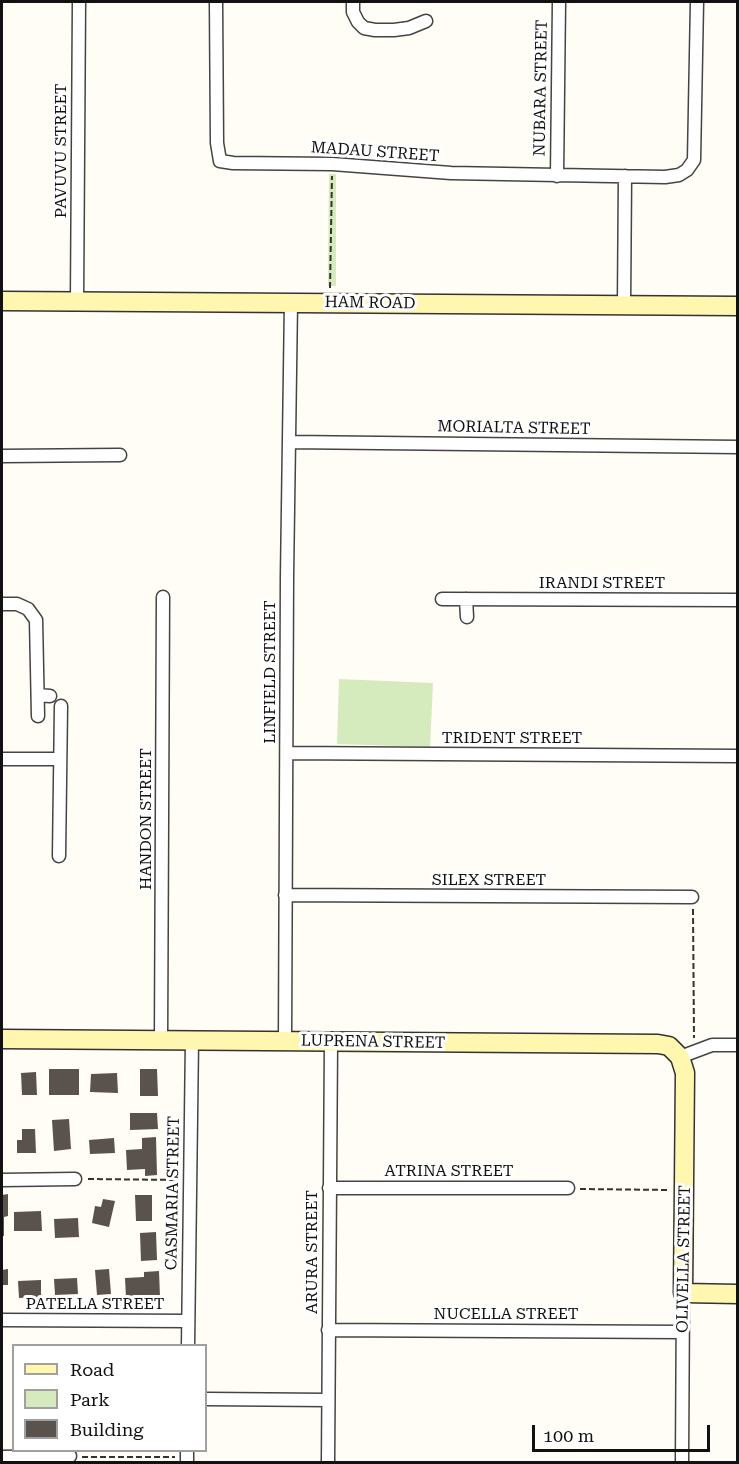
<!DOCTYPE html>
<html>
<head>
<meta charset="utf-8">
<style>
	body { margin:0 }
	#map { position:relative; width:739px; height:1464px; overflow:hidden; background:#fffdf5; font-family:"Roboto Serif",serif }
	canvas { display:block }
	.frame { position:absolute; inset:0; border:3px solid #111; pointer-events:none }
	.legend { position:absolute; left:12px; top:1344px; width:195px; height:108px; box-sizing:border-box; background:#fff; border:2px solid #a0a0a0; margin:0; padding:8px 10px; list-style:none; font-size:18px; color:#111 }
	.legend li { display:flex; align-items:center; gap:12px; height:30px }
	.legend b { width:30px; border:2px solid #a0a0a0 }
	.scale { position:absolute; left:532px; top:1425px; width:178px; height:27px; box-sizing:border-box; border:3px solid #111; border-top:0; padding-left:8px; font-size:18px; line-height:21px; white-space:nowrap; color:#111; -webkit-text-stroke:4px #fff; paint-order:stroke }
</style>
</head>
<body>
<div id="map">
<canvas width="739" height="1464"></canvas>
<div class="frame"></div>
<ul class="legend">
<li><b style="height:8px;background:#fff6b0"></b>Road</li>
<li><b style="height:16px;background:#d5ebbd"></b>Park</li>
<li><b style="height:16px;background:#5a524d"></b>Building</li>
</ul>
<div class="scale">100 m</div>
</div>
<script>
const g = document.querySelector('canvas').getContext('2d');
g.lineJoin = 'round';
function fillPath(path, color) { g.fillStyle = color; g.fill(path, 'evenodd'); }
const poly = rows => new Path2D(rows.map(r => 'M' + r).join(''));
function trace(path, color, width, dash) { g.strokeStyle = color; g.lineWidth = width; g.lineCap = dash ? 'butt' : 'round'; g.setLineDash(dash || []); g.stroke(path); }
function drawText(font, color, halo, rows, align = 'center') {
  g.font = font + ' "Roboto Serif",serif'; g.lineWidth = 6; g.setLineDash([]); g.textBaseline = 'middle'; g.strokeStyle = halo; g.fillStyle = color; for (const [text, x, y, turn = 0] of rows) {
    g.save(); g.translate(x, y); g.rotate((+turn || 0) * Math.PI / 180); g.textAlign = isNaN(turn) ? turn : align; if (halo) g.strokeText(text, 0, 0); g.fillText(text, 0, 0); g.restore();
  }
}
fillPath(poly([
	[329,174,336,174,336,286,328,286],
	[339,679,433,683,430,747,337,744]
]), '#d5ebbd');
fillPath(poly([
	[49,1069,79,1069,79,1095,49,1095],
	[140,1069,157,1069,158,1096,140,1096],
	[36,1072,37,1095,22,1095,21,1073],
	[117,1073,118,1093,90,1092,91,1074],
	[130,1113,157,1113,158,1129,130,1130],
	[69,1119,71,1149,54,1151,52,1120],
	[22,1129,35,1129,36,1153,17,1153,17,1140,22,1140],
	[156,1137,157,1175,145,1176,145,1169,127,1170,126,1150,142,1149,142,1138],
	[114,1138,115,1153,90,1154,89,1140],
	[8,1194,8,1216,4,1217,4,1236,2,1236,2,1195],
	[135,1195,152,1195,152,1221,136,1221],
	[103,1199,115,1201,109,1227,92,1223,95,1206,101,1207],
	[41,1211,42,1231,14,1231,14,1212],
	[78,1218,79,1237,55,1238,54,1219],
	[156,1232,157,1260,141,1261,140,1233],
	[8,1269,8,1285,2,1285,2,1270],
	[109,1269,111,1294,97,1295,95,1270],
	[159,1271,160,1297,126,1298,125,1278,144,1277,144,1272],
	[77,1278,78,1294,55,1295,54,1279],
	[41,1280,41,1297,19,1298,18,1281]
]), '#5a524d');
const street = poly([
	[216,2,217,143,220,161,233,163,332,164,451,173,665,177,679,175,687,170,694,160,697,2],
	[353,2,353,12,358,22,364,28,375,30,394,30,409,28,426,21],
	[557,176,559,2],
	[77,301,79,2],
	[624,305,625,176],
	[290,442,738,447],
	[2,456,120,455],
	[442,599,738,600],
	[466,599,467,617],
	[2,604,17,604,28,609,36,620,38,716],
	[38,695,50,696],
	[287,753,738,756],
	[2,759,60,759],
	[59,856,61,706],
	[285,895,692,897],
	[161,1040,163,597],
	[285,1041,287,577,291,302],
	[680,1057,712,1045,738,1045],
	[2,1180,75,1179],
	[329,1188,568,1188],
	[2,1320,188,1321],
	[328,1330,682,1332],
	[188,1346,192,1040],
	[206,1399,328,1400],
	[2,1457,70,1456],
	[187,1462,187,1450],
	[328,1462,331,1042],
	[682,1462,683,1293]
]);
const secondary = poly([
	[2,301,738,306],
	[2,1039,658,1044,669,1046,680,1057,685,1073,683,1293,738,1294]
]);
trace(street, '#444', 15);
trace(secondary, '#333', 21);
trace(poly([
	[330,288,332,176],
	[693,909,694,1038],
	[88,1179,178,1180],
	[580,1189,670,1190],
	[82,1457,175,1457]
]), '#333', 2, [6, 3]);
trace(street, '#fff', 12);
trace(secondary, '#fff6b0', 18);
drawText('16px', '#111', '#fff', [
	["NUBARA STREET",541,88,-89],
	["PAVUVU STREET",61,151,-90],
	["MADAU STREET",375,152,4],
	["HAM ROAD",370,303,1],
	["MORIALTA STREET",514,428,1],
	["IRANDI STREET",602,583],
	["LINFIELD STREET",270,672,-90],
	["TRIDENT STREET",512,738],
	["HANDON STREET",146,819,-90],
	["SILEX STREET",489,880],
	["LUPRENA STREET",373,1042,1],
	["ATRINA STREET",449,1171],
	["CASMARIA STREET",173,1193,-89],
	["ARURA STREET",312,1252,-90],
	["OLIVELLA STREET",684,1259,-89],
	["PATELLA STREET",95,1304],
	["NUCELLA STREET",506,1314]
]);
</script>
</body>
</html>
